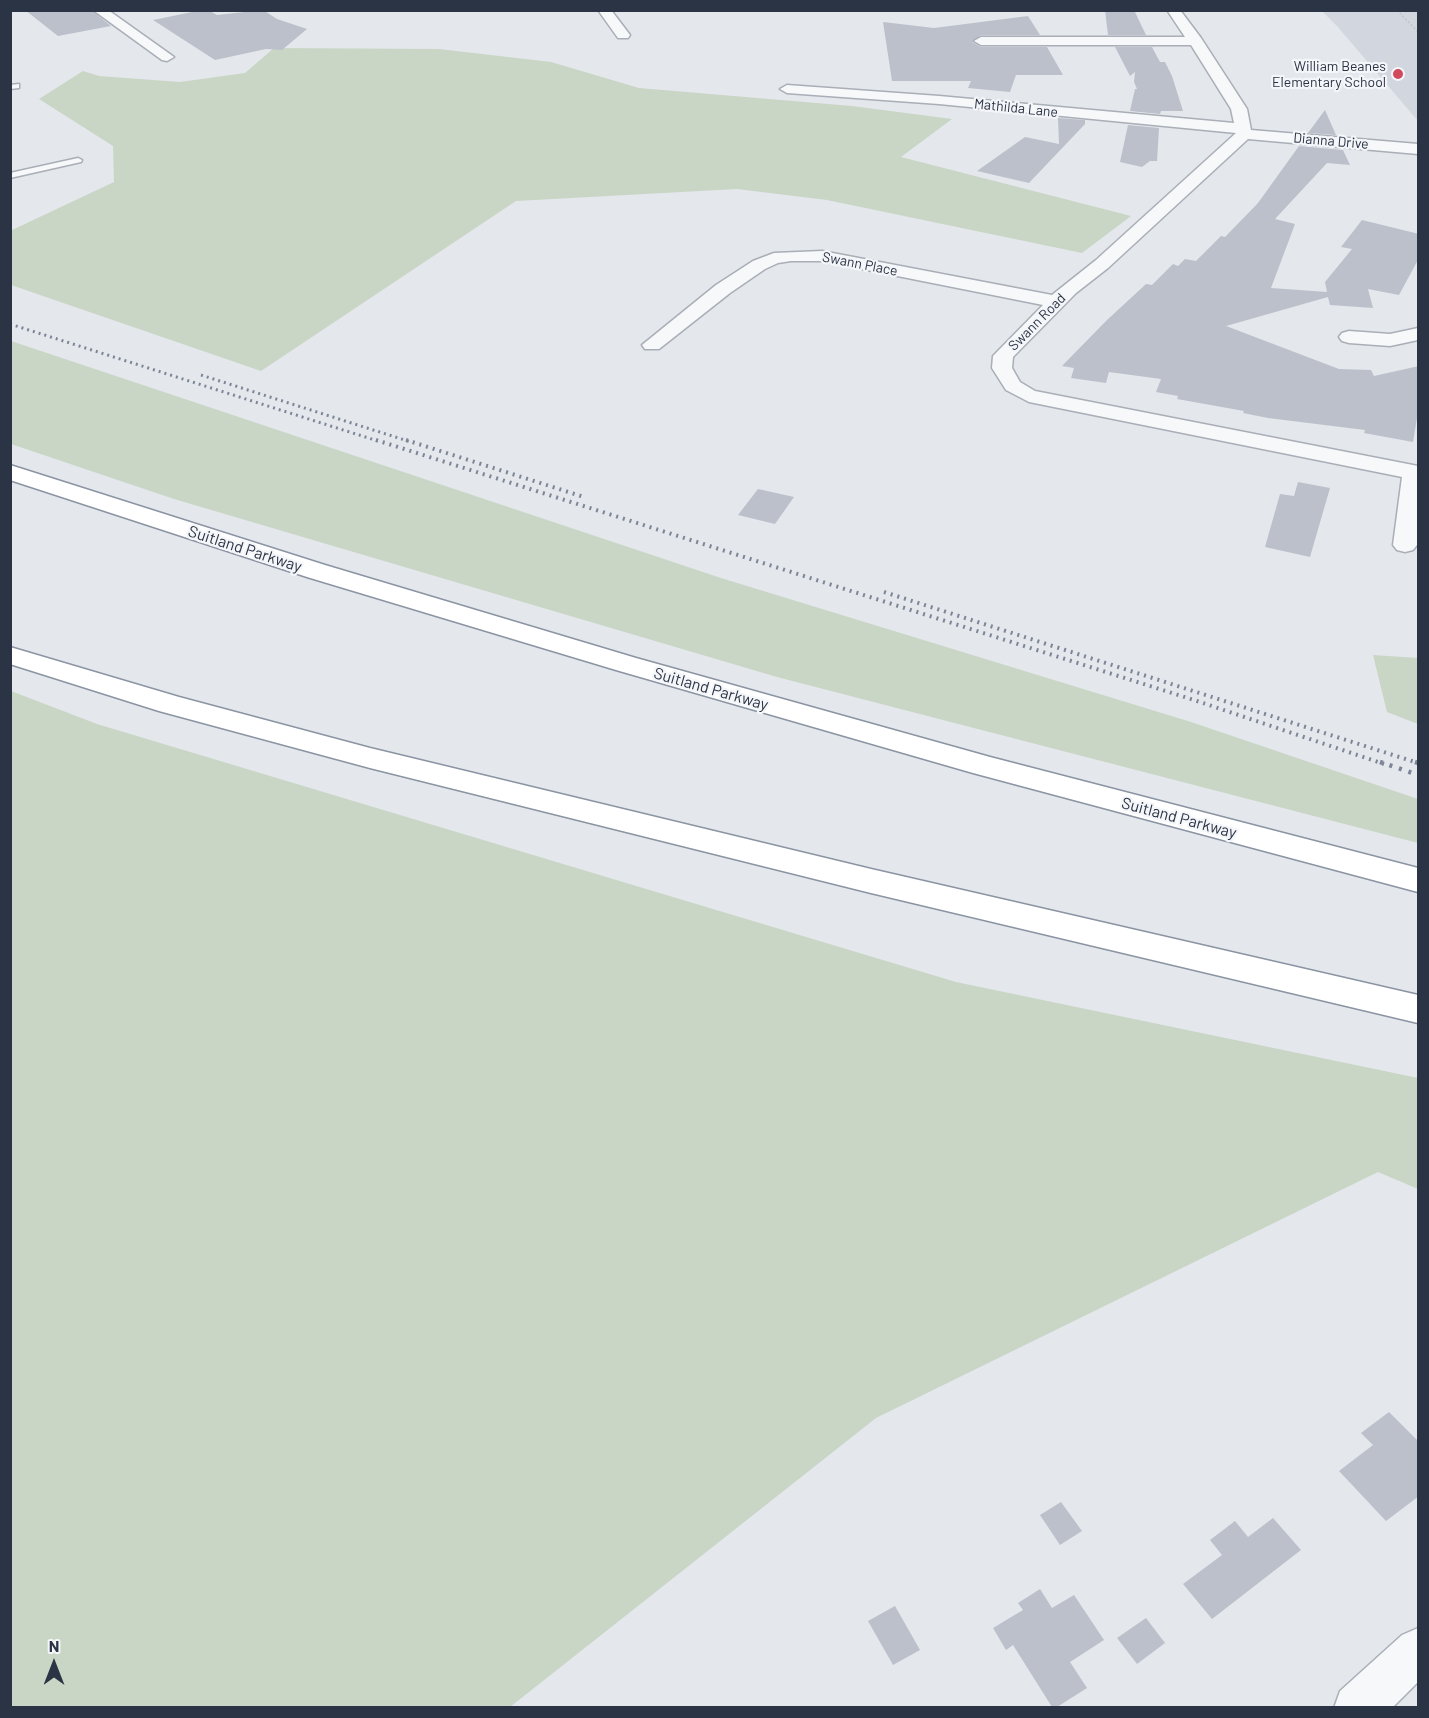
<!DOCTYPE html>
<html>
<head>
<meta charset="utf-8">
<style>
	body { margin:0 }
	#map { position:relative; width:1429px; height:1718px; overflow:hidden; background:#e4e7ec; font-family:Barlow,sans-serif }
	canvas { display:block }
	.frame { position:absolute; inset:0; border:12px solid #2b3445; pointer-events:none }
	.north { position:absolute; left:24px; top:1634px; width:60px; height:60px; -webkit-text-stroke:4px #f4f6f9; paint-order:stroke; rotate:0deg; font-size:16px; font-weight:700; line-height:24px; text-align:center; color:#2b3445 }
	.north::after { content:''; display:block; margin:auto; width:21px; height:27px; background:#2b3445; clip-path:polygon(50% 0,100% 100%,50% 72%,0 100%) }
</style>
</head>
<body>
<div id="map">
<canvas width="1429" height="1718"></canvas>
<div class="frame"></div>
<div class="north">N</div>
</div>
<script>
const g = document.querySelector('canvas').getContext('2d');
g.lineJoin = 'round';
function fillPath(path, color) { g.fillStyle = color; g.fill(path, 'evenodd'); }
const poly = rows => new Path2D(rows.map(r => 'M' + r).join(''));
function trace(path, color, width, dash) { g.strokeStyle = color; g.lineWidth = width; g.lineCap = dash ? 'butt' : 'round'; g.setLineDash(dash || []); g.stroke(path); }
function drawText(font, color, halo, rows, align = 'center') {
  g.font = font + ' Barlow,sans-serif'; g.lineWidth = 4.5; g.setLineDash([]); g.textBaseline = 'middle'; g.strokeStyle = halo; g.fillStyle = color; for (const [text, x, y, turn = 0] of rows) {
    g.save(); g.translate(x, y); g.rotate((+turn || 0) * Math.PI / 180); g.textAlign = isNaN(turn) ? turn : align; if (halo) g.strokeText(text, 0, 0); g.fillText(text, 0, 0); g.restore();
  }
}
fillPath(poly([
	[1322,11,1418,11,1418,121,1337,26]
]), '#d2d6de');
fillPath(poly([
	[274,48,439,49,551,62,639,88,852,106,952,119,901,157,1131,216,1082,253,827,200,737,189,516,201,261,371,11,285,10,231,114,182,113,146,39,99,83,71,99,76,180,82,245,73],
	[11,341,721,578,1191,722,1418,799,1418,843,777,677,174,499,11,444],
	[1373,655,1418,658,1418,724,1387,712],
	[11,691,97,724,956,982,1418,1078,1418,1189,1378,1172,876,1418,510,1707,11,1707]
]), '#c9d6c5');
fillPath(poly([
	[25,10,91,10,111,26,58,36],
	[202,10,208,10,217,15,263,10,277,19,307,29,282,50,266,49,215,60,153,20],
	[1105,10,1134,10,1146,35,1108,35],
	[1028,16,1040,35,981,35,972,42,981,47,1047,47,1063,75,1016,75,1010,92,968,88,971,81,892,81,883,22,934,28],
	[1115,47,1152,47,1160,62,1165,62,1172,76,1183,111,1161,111,1160,114,1130,111,1135,89,1137,89,1134,82,1135,72,1130,76],
	[1325,110,1336,135,1308,133],
	[1058,118,1085,120,1085,124,1029,183,977,171,1025,137,1059,144],
	[1128,125,1159,128,1157,161,1150,161,1142,167,1120,162],
	[1299,146,1343,150,1350,165,1327,163,1275,219,1295,224,1271,288,1327,292,1325,282,1352,249,1341,247,1362,220,1419,234,1419,258,1399,295,1368,289,1373,308,1330,305,1328,297,1226,326,1339,369,1371,370,1374,376,1419,366,1419,406,1413,442,1364,433,1365,430,1268,418,1243,413,1244,411,1177,399,1178,396,1156,392,1161,379,1109,372,1106,383,1071,378,1074,368,1062,366,1106,321,1146,284,1152,285,1173,264,1178,266,1185,259,1196,261,1221,236,1225,237,1258,203],
	[1298,482,1330,488,1310,557,1265,547,1280,494,1294,496],
	[758,489,794,497,775,524,738,515],
	[1389,1412,1419,1442,1419,1496,1386,1521,1339,1471,1373,1445,1361,1433],
	[1061,1502,1082,1531,1060,1545,1040,1515],
	[1273,1518,1301,1550,1212,1619,1183,1584,1222,1555,1210,1540,1235,1521,1248,1537],
	[1040,1589,1052,1608,1074,1595,1104,1640,1070,1662,1087,1688,1057,1707,1052,1707,1013,1645,1006,1650,993,1628,1023,1610,1018,1603],
	[895,1606,920,1650,893,1665,868,1621],
	[1146,1618,1165,1643,1137,1664,1117,1638]
]), '#bbc0ca');
const lane = poly([
	[19,84,19,88,10,89,10,85,19,84],
	[78,158,82,160,81,162,10,178,10,173,78,158]
]);
const street = poly([
	[93,10,108,10,174,57,167,61,162,60,93,10],
	[598,10,611,10,630,35,628,38,618,38,598,10],
	[1167,10,1180,10,1201,38,1247,109,1251,130,1418,144,1418,154,1248,139,1108,268,1076,293,1013,357,1012,368,1020,382,1035,391,1418,466,1418,531,1417,545,1413,550,1405,552,1397,550,1393,545,1402,477,1029,402,1006,390,992,368,993,356,1043,305,822,261,791,261,778,263,765,269,730,293,659,349,645,349,642,345,716,285,753,261,774,253,822,251,1052,295,1096,260,1236,133,939,104,787,93,780,89,787,85,939,96,1234,123,1231,109,1191,45,981,45,974,41,981,37,1185,37,1167,10],
	[1418,328,1418,340,1390,346,1349,343,1342,341,1339,337,1342,333,1349,331,1390,334,1418,328],
	[1418,1628,1418,1682,1392,1708,1334,1708,1340,1691,1402,1635,1418,1628]
]);
const highway = poly([
	[10,465,325,565,636,658,990,757,1418,868,1418,892,973,773,616,670,307,577,10,480,10,465],
	[10,647,179,697,370,748,871,869,1418,995,1418,1023,871,893,370,768,159,711,10,664,10,647]
]);
trace(lane, '#a9aeb7', 3);
trace(street, '#a9aeb7', 3);
trace(highway, '#8b94a3', 3);
trace(poly([
	[1397,10,1418,32]
]), '#c2c5cb', 1.5, [2, 2]);
fillPath(lane, '#f7f8fa');
fillPath(street, '#f7f8fa');
fillPath(highway, '#fff');
trace(poly([
	[10,324,381,442],
	[201,375,411,442]
]), '#7d8696', 3, [2, 4]);
trace(poly([
	[376,440,1194,700,1384,764],
	[406,440,584,497],
	[884,592,1418,763]
]), '#7d8696', 4, [2, 5]);
trace(poly([
	[1380,762,1418,775],
	[1415,762,1418,763]
]), '#7d8696', 4.5, [3, 7]);
for (const [x, y, r, color] of [
	[1398,74,6,"#d1495b"]
]) { const dot = new Path2D(); dot.arc(x, y, r, 0, 2 * Math.PI); g.fillStyle = color; g.fill(dot); trace(dot, '#f4f6f9', 2); }
drawText('14px', '#2b3445', '#f4f6f9', [
	["William Beanes",1386,66],
	["Elementary School",1386,82]
], 'right');
drawText('14px', '#2b3445', '#f4f6f9', [
	["Mathilda Lane",1016,108,6],
	["Dianna Drive",1331,141,5],
	["Swann Place",860,264,11],
	["Swann Road",1037,322,-45]
]);
drawText('16px', '#2b3445', '#f4f6f9', [
	["Suitland Parkway",245,549,18],
	["Suitland Parkway",711,689,16],
	["Suitland Parkway",1179,818,15]
]);
</script>
</body>
</html>
